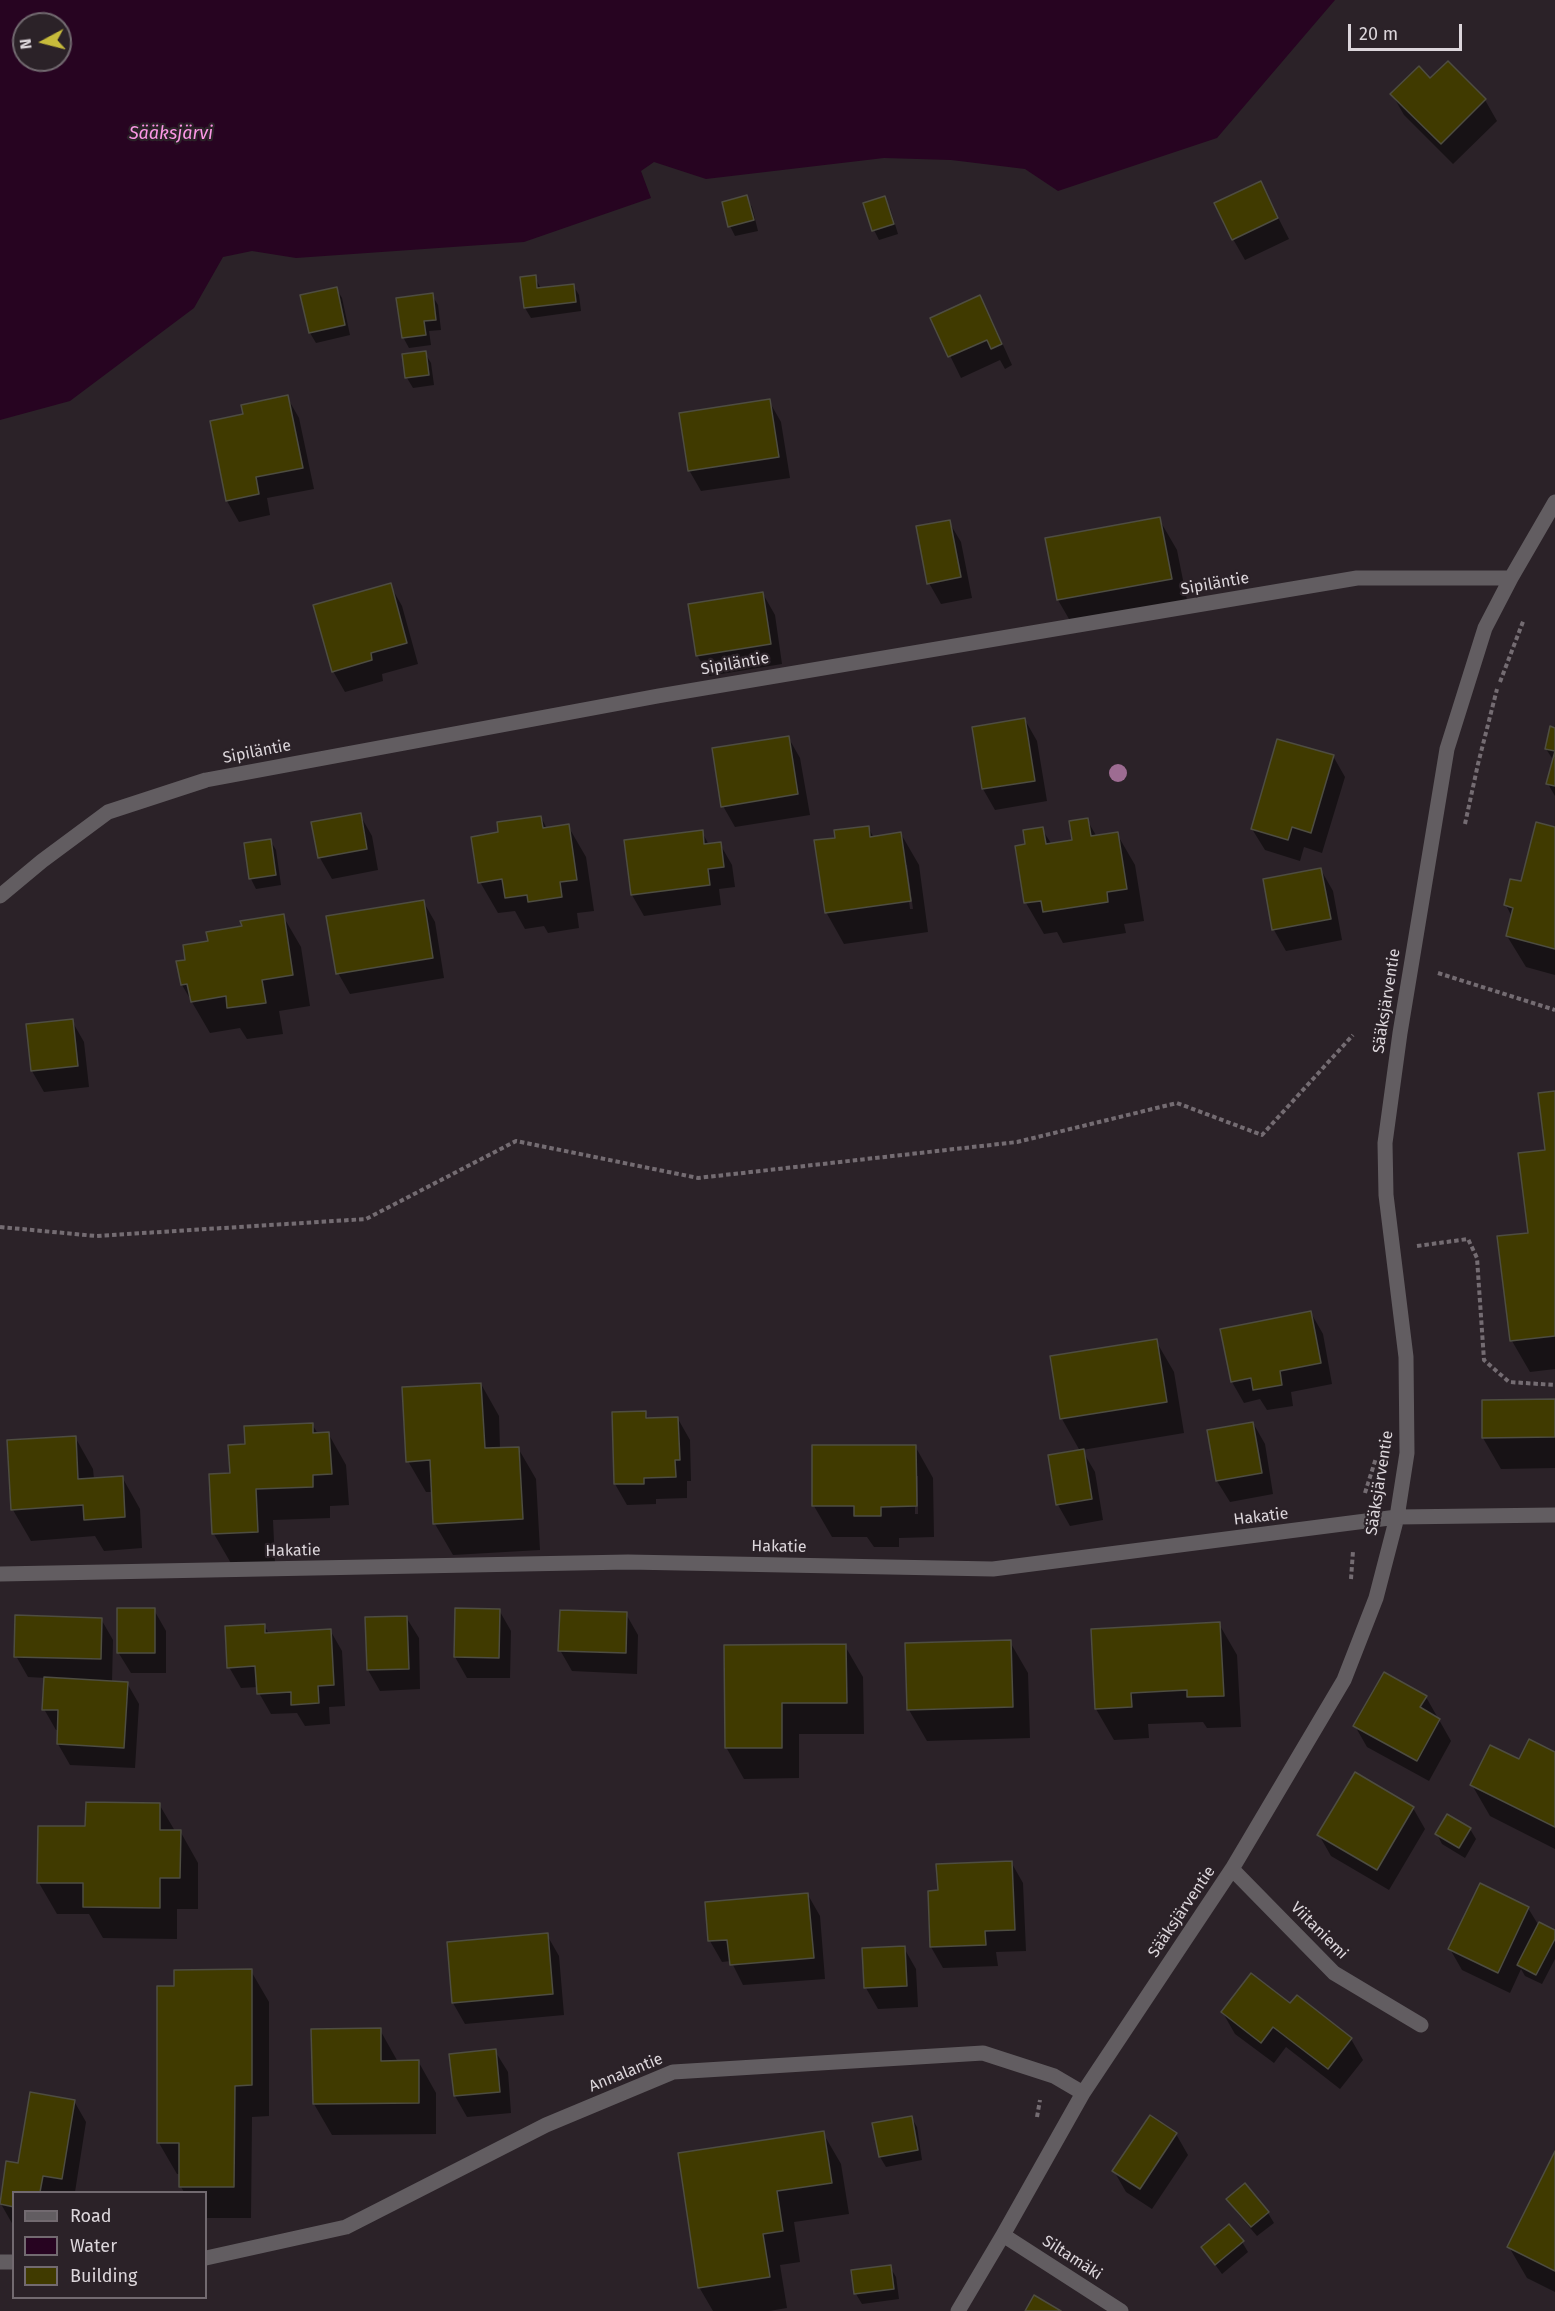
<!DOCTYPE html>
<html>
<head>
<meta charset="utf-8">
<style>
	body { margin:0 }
	#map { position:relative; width:1555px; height:2311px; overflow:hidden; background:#2b2228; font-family:"Fira Sans",sans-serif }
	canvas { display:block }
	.legend { position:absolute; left:12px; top:2191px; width:195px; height:108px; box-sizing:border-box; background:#2b2228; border:2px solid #726a70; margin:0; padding:8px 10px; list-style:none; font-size:18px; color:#dcd6db }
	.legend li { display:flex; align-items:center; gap:12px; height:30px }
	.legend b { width:30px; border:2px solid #726a70 }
	.north { position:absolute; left:12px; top:12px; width:60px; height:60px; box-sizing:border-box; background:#2b2228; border:2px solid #726a70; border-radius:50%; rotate:263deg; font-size:16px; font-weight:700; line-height:24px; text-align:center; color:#dcd6db }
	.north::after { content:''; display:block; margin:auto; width:21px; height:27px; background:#c7bb3b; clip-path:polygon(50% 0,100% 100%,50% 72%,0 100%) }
	.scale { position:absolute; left:1348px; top:24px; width:114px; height:27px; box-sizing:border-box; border:3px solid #dcd6db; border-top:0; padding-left:8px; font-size:18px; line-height:21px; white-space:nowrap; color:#dcd6db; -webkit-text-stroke:4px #2b2228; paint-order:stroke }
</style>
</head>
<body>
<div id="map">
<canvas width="1555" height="2311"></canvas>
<ul class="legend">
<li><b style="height:8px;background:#625d61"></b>Road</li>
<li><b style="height:16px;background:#270421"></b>Water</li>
<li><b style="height:16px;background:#403a00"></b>Building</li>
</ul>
<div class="north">N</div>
<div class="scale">20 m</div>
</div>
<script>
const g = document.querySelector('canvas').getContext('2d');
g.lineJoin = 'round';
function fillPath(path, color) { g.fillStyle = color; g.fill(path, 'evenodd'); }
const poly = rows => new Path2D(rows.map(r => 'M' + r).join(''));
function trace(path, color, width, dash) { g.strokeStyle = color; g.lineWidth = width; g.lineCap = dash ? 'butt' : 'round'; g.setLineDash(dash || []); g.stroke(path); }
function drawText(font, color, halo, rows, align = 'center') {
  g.font = font + ' "Fira Sans",sans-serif'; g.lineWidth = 4.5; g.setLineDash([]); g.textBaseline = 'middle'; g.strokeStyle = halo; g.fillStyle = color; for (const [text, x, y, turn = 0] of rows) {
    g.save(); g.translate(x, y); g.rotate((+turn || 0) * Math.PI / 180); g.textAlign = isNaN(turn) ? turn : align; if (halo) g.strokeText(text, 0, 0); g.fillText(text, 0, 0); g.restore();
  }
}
fillPath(poly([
	[0,0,1335,0,1217,138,1058,191,1025,169,951,160,884,158,706,179,654,162,641,171,651,198,524,242,296,258,252,251,223,257,194,308,70,401,0,420],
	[24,24,60,24,60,60,24,60]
]), '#270421');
fillPath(poly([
	[1448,63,1485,100,1497,121,1453,164,1404,115,1392,94,1430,80],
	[1260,182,1289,239,1245,260,1233,239],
	[746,197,752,207,758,231,735,236,730,226],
	[884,198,890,208,898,234,879,240,874,230],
	[535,277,541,289,573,285,579,295,581,311,531,318,525,308],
	[336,288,342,298,350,335,316,343,310,333],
	[432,295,438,305,441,330,429,331,431,345,409,348,403,337],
	[979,297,991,318,1012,365,1005,369,1000,360,961,378,932,319],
	[425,353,431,363,434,385,413,388,407,378],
	[287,397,299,418,314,489,267,498,270,515,239,522,227,501,245,415],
	[769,401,781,422,790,478,701,491,689,470],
	[1159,519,1177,550,1189,610,1076,631,1058,600],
	[949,522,961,542,972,598,941,604,929,583],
	[390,585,402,606,418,664,382,674,383,681,345,692,333,671],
	[763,594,775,615,782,664,709,676,697,655],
	[1025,720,1037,741,1047,801,995,810,983,789],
	[1555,729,1555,796,1548,784,1554,761,1546,749],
	[788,737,800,758,810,815,735,827,723,806],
	[1333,756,1345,777,1322,853,1304,847,1300,861,1265,850,1252,829],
	[360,815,372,836,378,870,332,879,320,858],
	[541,817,547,829,568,826,586,857,594,911,577,913,579,928,548,933,544,926,525,929,515,911,498,913,480,882],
	[1087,820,1097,837,1117,834,1135,865,1144,921,1124,924,1126,933,1063,943,1057,932,1044,934,1026,903,1027,846,1042,829,1052,845,1073,842],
	[868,827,874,838,901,834,919,865,928,932,844,944,826,912,837,839],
	[904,865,907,865,913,909,910,909],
	[1555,828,1555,975,1526,967,1507,936,1512,917,1506,905,1523,883],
	[702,832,709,845,720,844,732,865,735,887,719,889,721,905,644,916,632,895],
	[270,840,276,850,281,885,256,889,251,879],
	[1321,870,1333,891,1342,940,1286,951,1274,930,1265,880],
	[423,901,435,922,444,978,350,994,338,973],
	[283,916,301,947,310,1006,279,1011,283,1034,247,1039,240,1028,210,1033,182,985,178,962,187,961,209,943,243,927],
	[72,1021,84,1042,89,1087,44,1092,32,1071,27,1026],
	[1555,1092,1555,1369,1530,1372,1512,1341,1529,1234,1546,1151],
	[1311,1313,1323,1334,1332,1384,1291,1392,1293,1406,1267,1410,1260,1399,1244,1403,1232,1382],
	[1156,1341,1174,1372,1184,1433,1082,1450,1095,1472,1103,1520,1070,1526,1058,1505,1050,1456,1080,1451,1062,1419],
	[481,1384,499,1416,500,1449,518,1448,536,1479,540,1550,453,1555,435,1524,433,1492,426,1492,408,1461],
	[1555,1400,1555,1468,1501,1469,1483,1438],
	[645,1412,649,1420,678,1419,690,1440,691,1481,687,1481,687,1498,656,1499,656,1504,627,1505,615,1484,614,1413],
	[1253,1423,1265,1444,1273,1494,1230,1502,1217,1481],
	[312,1424,318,1434,328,1433,346,1465,349,1505,330,1506,330,1518,273,1520,275,1563,232,1565,214,1534,231,1474,247,1446],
	[75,1437,93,1469,94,1479,122,1477,140,1509,142,1548,104,1551,95,1536,31,1541,13,1510],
	[915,1446,933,1478,934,1537,899,1538,899,1547,874,1547,867,1537,832,1537,814,1506],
	[915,1476,918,1476,918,1514,915,1514],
	[154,1610,166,1631,166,1673,131,1673,118,1652],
	[499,1610,511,1631,510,1678,467,1678,455,1657],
	[626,1614,638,1635,637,1674,572,1671,560,1650],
	[406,1617,419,1638,420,1689,380,1691,368,1670],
	[101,1619,113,1640,112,1682,127,1683,139,1704,135,1768,70,1765,58,1744,59,1730,56,1730,44,1709,46,1678,28,1677,16,1656],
	[1219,1624,1237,1655,1241,1727,1207,1728,1203,1722,1148,1724,1149,1738,1114,1740,1096,1709],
	[264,1625,269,1634,330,1630,342,1651,345,1706,329,1707,330,1724,305,1726,297,1713,271,1714,259,1693,258,1687,241,1688,229,1667],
	[1010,1642,1028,1673,1030,1738,927,1741,909,1710],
	[845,1646,863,1677,864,1734,799,1734,799,1778,744,1779,726,1747],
	[1426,1697,1451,1741,1429,1781,1367,1747,1355,1726],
	[1555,1754,1555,1849,1490,1816,1472,1785,1520,1761],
	[159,1804,175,1831,180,1831,198,1863,198,1909,177,1909,177,1939,103,1938,89,1914,57,1914,39,1883,87,1828],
	[1413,1808,1425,1829,1389,1890,1331,1856,1319,1835],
	[1470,1829,1476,1839,1465,1858,1442,1844,1437,1834],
	[1011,1862,1023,1883,1026,1951,996,1952,998,1966,943,1968,931,1947,939,1892],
	[808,1895,820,1916,825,1979,743,1985,731,1961,722,1962,710,1941],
	[1528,1908,1539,1926,1555,1932,1555,1959,1542,1984,1525,1976,1521,1969,1510,1993,1462,1970,1450,1949],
	[547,1935,559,1956,564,2015,465,2024,453,2003],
	[904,1948,916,1969,918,2007,878,2009,866,1988,864,1949],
	[251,1971,269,2002,269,2116,252,2117,251,2218,206,2218,206,2192,184,2192,181,2187,181,2174,177,2174,159,2143,159,1987,176,1987],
	[1290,2005,1351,2039,1363,2060,1340,2089,1286,2047,1274,2063,1235,2034,1223,2013],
	[380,2030,398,2062,418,2061,436,2093,436,2134,332,2135,314,2104,313,2031],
	[495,2051,508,2072,511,2113,467,2117,455,2096],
	[74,2101,86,2122,75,2192,14,2192,13,2225,1,2204],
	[911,2117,917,2127,922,2160,886,2167,880,2157],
	[823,2133,841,2164,849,2214,794,2222,800,2262,780,2265,787,2308,769,2311,713,2311,699,2287],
	[1176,2134,1188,2155,1152,2209,1126,2192,1114,2171],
	[1555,2154,1555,2292,1527,2278,1509,2247],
	[1228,2199,1268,2213,1274,2223,1257,2236,1234,2209],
	[1242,2242,1248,2252,1222,2274,1203,2248],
	[890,2267,896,2277,899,2299,862,2304,856,2294]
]), '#0007');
const building = poly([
	[1448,61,1486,99,1441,144,1390,94,1419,66,1430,78,1448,61],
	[1261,181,1278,218,1232,240,1214,203,1261,181],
	[747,195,754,220,728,227,722,202,747,195],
	[885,196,894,224,872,231,863,203,885,196],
	[536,275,537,288,574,284,576,302,524,308,520,277,536,275],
	[337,287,345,325,309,333,300,295,337,287],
	[433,293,436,320,424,321,426,335,402,338,396,298,433,293],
	[980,295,1002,344,991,349,987,340,948,357,930,318,980,295],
	[426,351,429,375,405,378,402,354,426,351],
	[288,395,303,468,256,477,259,494,226,501,210,421,243,414,241,405,288,395],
	[770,399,779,457,688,471,679,413,770,399],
	[1160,517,1172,579,1057,600,1045,538,1160,517],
	[950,520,961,577,927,584,916,526,950,520],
	[391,583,407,643,371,653,372,660,332,672,313,605,391,583],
	[763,592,771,644,696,656,688,604,763,592],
	[1025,718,1035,781,982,789,972,727,1025,718],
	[1550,726,1555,728,1555,786,1546,784,1555,751,1545,749,1550,726],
	[789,736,798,794,721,807,712,748,789,736],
	[1277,739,1334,755,1311,833,1292,827,1288,840,1251,829,1277,739],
	[361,813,367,849,318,858,311,822,361,813],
	[541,816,543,828,569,824,577,880,560,882,562,897,528,902,527,895,505,898,502,879,478,883,471,837,498,832,497,822,541,816],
	[1088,818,1091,836,1118,832,1127,889,1107,892,1108,902,1043,912,1041,901,1024,903,1015,846,1025,844,1023,830,1043,827,1046,844,1072,840,1069,821,1088,818],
	[1536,822,1555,827,1555,949,1506,936,1513,908,1504,905,1510,879,1521,881,1536,822],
	[869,826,870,837,901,832,911,901,825,913,814,840,835,838,834,830,869,826],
	[703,830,704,844,721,842,724,867,708,869,710,885,631,895,624,840,703,830],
	[271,839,276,875,249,879,244,843,271,839],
	[1321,868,1331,919,1272,930,1263,879,1321,868],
	[424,900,433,958,336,974,326,916,424,900],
	[284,914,293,975,262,980,266,1003,227,1008,226,996,191,1002,187,984,181,985,176,961,185,960,183,945,208,941,206,932,242,926,240,921,284,914],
	[73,1019,78,1066,31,1071,26,1024,73,1019],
	[1555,1091,1555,1336,1510,1341,1497,1236,1528,1233,1518,1153,1545,1150,1538,1093,1555,1091],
	[1311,1311,1321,1363,1280,1371,1282,1385,1253,1390,1251,1378,1231,1382,1220,1329,1311,1311],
	[1157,1339,1167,1402,1060,1419,1050,1356,1157,1339],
	[481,1383,485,1448,519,1447,523,1519,433,1524,430,1460,406,1462,402,1387,481,1383],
	[1555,1399,1555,1437,1482,1438,1482,1400,1555,1399],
	[646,1411,646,1418,678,1417,680,1460,675,1460,676,1477,644,1478,644,1484,614,1484,612,1412,646,1411],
	[1253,1422,1262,1473,1216,1481,1207,1430,1253,1422],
	[313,1423,313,1433,329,1432,332,1474,313,1475,313,1487,256,1489,258,1532,212,1534,209,1474,230,1473,228,1445,245,1444,244,1426,313,1423],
	[76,1436,78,1479,123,1476,125,1517,84,1520,83,1505,11,1510,7,1440,76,1436],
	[812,1445,916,1445,917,1506,881,1507,881,1516,854,1516,854,1506,812,1506,812,1445],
	[1084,1449,1092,1499,1056,1505,1048,1455,1084,1449],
	[117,1608,155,1608,155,1653,117,1653,117,1608],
	[455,1608,500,1609,499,1658,454,1657,455,1608],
	[560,1610,627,1612,626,1653,558,1651,560,1610],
	[15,1615,102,1618,101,1659,14,1657,15,1615],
	[407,1616,409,1669,367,1670,365,1617,407,1616],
	[1220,1622,1224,1696,1187,1697,1187,1690,1131,1693,1132,1707,1095,1709,1091,1629,1220,1622],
	[265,1624,265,1633,331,1629,334,1685,318,1686,319,1703,291,1705,291,1692,257,1694,255,1666,227,1668,225,1626,265,1624],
	[1011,1640,1013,1707,907,1710,905,1643,1011,1640],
	[846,1644,847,1703,782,1703,782,1748,725,1748,724,1645,846,1644],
	[1384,1672,1427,1696,1420,1707,1440,1719,1417,1761,1353,1726,1384,1672],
	[44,1677,128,1682,124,1748,57,1744,58,1710,42,1710,44,1677],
	[1529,1739,1555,1752,1555,1827,1470,1785,1490,1745,1519,1759,1529,1739],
	[1355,1772,1414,1807,1377,1870,1317,1835,1355,1772],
	[86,1802,160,1803,160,1830,181,1830,180,1878,160,1878,160,1908,83,1907,83,1883,37,1883,38,1826,85,1826,86,1802],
	[1447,1814,1471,1828,1459,1848,1435,1834,1447,1814],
	[1012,1861,1015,1930,985,1931,986,1945,930,1947,928,1891,938,1890,936,1864,1012,1861],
	[1480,1883,1529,1907,1498,1973,1448,1949,1480,1883],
	[808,1893,814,1958,730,1965,727,1940,708,1941,705,1902,808,1893],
	[1539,1922,1555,1930,1555,1939,1536,1975,1517,1965,1539,1922],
	[548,1933,553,1994,452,2003,447,1942,548,1933],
	[905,1946,907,1986,864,1988,862,1948,905,1946],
	[252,1969,252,2085,235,2086,234,2187,179,2187,179,2143,157,2143,157,1986,174,1986,174,1970,252,1969],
	[1251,1973,1290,2003,1297,1995,1352,2038,1328,2069,1273,2027,1261,2043,1221,2012,1251,1973],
	[381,2028,381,2061,419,2060,419,2103,313,2104,311,2029,381,2028],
	[496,2049,500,2092,454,2096,449,2054,496,2049],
	[30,2092,75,2100,62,2179,43,2176,40,2192,14,2192,14,2207,0,2204,6,2161,18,2163,30,2092],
	[1150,2115,1177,2133,1140,2189,1112,2171,1150,2115],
	[912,2116,918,2150,879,2157,872,2123,912,2116],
	[824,2131,832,2183,777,2191,783,2231,763,2234,770,2277,698,2288,678,2153,824,2131],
	[1555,2151,1555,2271,1507,2247,1555,2151],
	[1245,2183,1269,2212,1251,2227,1226,2199,1245,2183],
	[1229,2224,1244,2241,1215,2265,1201,2247,1229,2224],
	[891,2265,894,2289,854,2294,851,2270,891,2265],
	[1034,2295,1061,2311,1025,2311,1034,2295]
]);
fillPath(building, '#403a00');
trace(building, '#4e4d41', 1.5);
trace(poly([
	[1500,682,1524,619],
	[1465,824,1478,764,1497,689],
	[1438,973,1555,1010],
	[0,1227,96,1236,366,1219,516,1141,698,1178,1017,1142,1177,1103,1262,1135,1353,1035],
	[1417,1246,1468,1239,1477,1258,1484,1360,1509,1382,1555,1385],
	[1365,1493,1376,1458],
	[1351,1579,1353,1551],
	[1037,2117,1040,2100]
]), '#746c72', 4, [4.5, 3]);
trace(poly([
	[0,896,42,861,108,812,206,780,658,696,1357,578,1511,578],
	[0,1574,628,1562,993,1569,1397,1517,1555,1515],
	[1232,1869,1334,1973,1421,2025],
	[1003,2235,1121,2311],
	[206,2258,346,2227,546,2125,673,2072,983,2053,1054,2076,1083,2093],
	[0,2262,14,2262],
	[958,2311,1003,2235,1083,2093,1232,1869,1344,1680,1376,1598,1397,1517,1407,1453,1406,1357,1386,1195,1385,1143,1400,1033,1447,749,1485,628,1511,578,1555,502]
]), '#625d61', 15);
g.fillStyle = '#9d6c92';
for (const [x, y] of [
	[1118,773]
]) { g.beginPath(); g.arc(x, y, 9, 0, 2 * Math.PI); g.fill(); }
drawText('16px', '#dcd6db', '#2b2228', [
	["Sipiläntie",1215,584,-10],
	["Sipiläntie",735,664,-10],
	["Sipiläntie",257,752,-11],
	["Sääksjärventie",1387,1001,-81],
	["Sääksjärventie",1380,1483,-81],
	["Hakatie",1261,1517,-7],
	["Hakatie",779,1547,1],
	["Hakatie",293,1551,-1],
	["Sääksjärventie",1182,1912,-56],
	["Viitaniemi",1319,1931,45],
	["Annalantie",626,2073,-22],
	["Siltamäki",1072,2258,33]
]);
drawText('italic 18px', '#fb97e5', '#2b2228', [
	["Sääksjärvi",171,134]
]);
</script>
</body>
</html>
